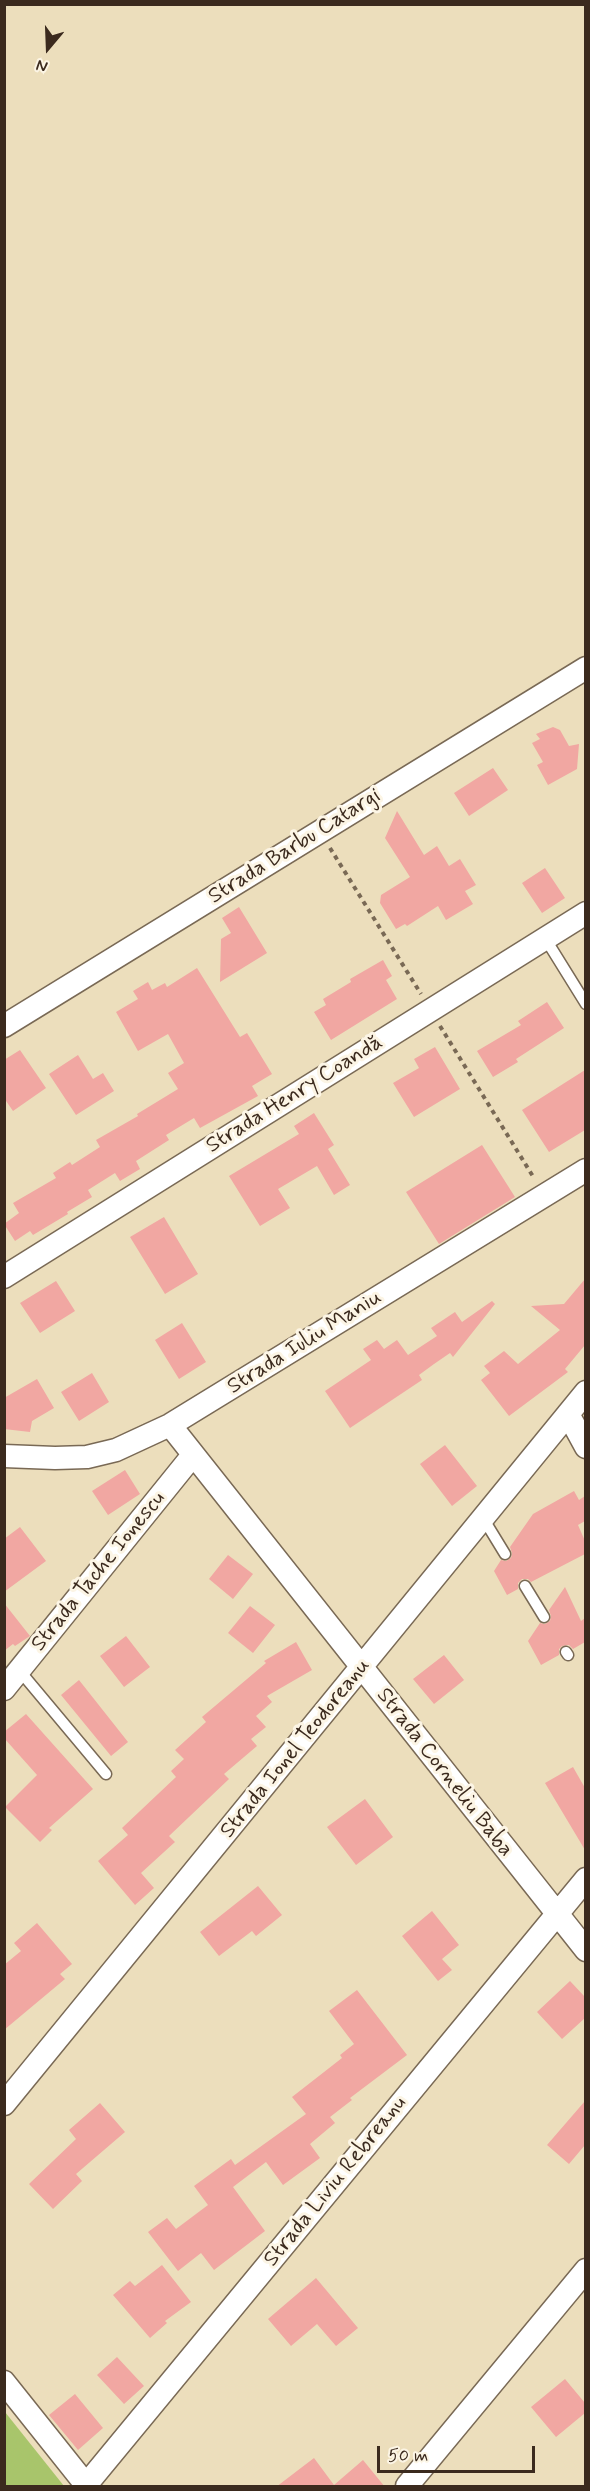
<!DOCTYPE html>
<html>
<head>
<meta charset="utf-8">
<style>
	body { margin:0 }
	#map { position:relative; width:590px; height:2491px; overflow:hidden; background:#ecdebc; font-family:Mynerve,sans-serif }
	canvas { display:block }
	.frame { position:absolute; inset:0; border:6px solid #3b2a1e; pointer-events:none }
	.north { position:absolute; left:18px; top:18px; width:60px; height:60px; -webkit-text-stroke:4px #fcf5e5; paint-order:stroke; rotate:199deg; font-size:16px; font-weight:700; line-height:24px; text-align:center; color:#3b2a1e }
	.north::after { content:''; display:block; margin:auto; width:21px; height:27px; background:#3b2a1e; clip-path:polygon(50% 0,100% 100%,50% 72%,0 100%) }
	.scale { position:absolute; left:377px; top:2446px; width:158px; height:27px; box-sizing:border-box; border:3px solid #3b2a1e; border-top:0; padding-left:8px; font-size:18px; line-height:21px; white-space:nowrap; color:#3b2a1e; -webkit-text-stroke:4px #fcf5e5; paint-order:stroke }
</style>
</head>
<body>
<div id="map">
<canvas width="590" height="2491"></canvas>
<div class="frame"></div>
<div class="north">N</div>
<div class="scale">50 m</div>
</div>
<script>
const g = document.querySelector('canvas').getContext('2d');
g.lineJoin = 'round';
function fillPath(path, color) { g.fillStyle = color; g.fill(path, 'evenodd'); }
const poly = rows => new Path2D(rows.map(r => 'M' + r).join(''));
function trace(path, color, width, dash) { g.strokeStyle = color; g.lineWidth = width; g.lineCap = dash ? 'butt' : 'round'; g.setLineDash(dash || []); g.stroke(path); }
function drawText(font, color, halo, rows, align = 'center') {
  g.font = font + ' Mynerve,sans-serif'; g.lineWidth = 6; g.setLineDash([]); g.textBaseline = 'middle'; g.strokeStyle = halo; g.fillStyle = color; for (const [text, x, y, turn = 0] of rows) {
    g.save(); g.translate(x, y); g.rotate((+turn || 0) * Math.PI / 180); g.textAlign = isNaN(turn) ? turn : align; if (halo) g.strokeText(text, 0, 0); g.fillText(text, 0, 0); g.restore();
  }
}
fillPath(poly([
	[5,2412,64,2486,5,2486]
]), '#a8c56b');
fillPath(poly([
	[553,727,560,730,569,746,579,744,577,769,548,785,537,765,543,762,532,743,540,739,536,734],
	[493,768,508,790,469,816,454,793],
	[397,811,424,855,437,846,449,866,460,859,476,885,465,891,473,904,446,920,438,906,407,926,405,924,396,929,380,903,381,895,410,877,385,838],
	[545,868,565,898,542,913,522,883],
	[239,907,267,953,220,982,221,939,231,933,222,918],
	[383,960,392,976,386,980,397,999,331,1040,314,1012,326,1005,323,999,351,982,350,979],
	[197,968,240,1037,247,1033,272,1074,252,1086,258,1096,200,1128,194,1118,166,1135,169,1140,136,1161,140,1169,120,1181,115,1173,88,1190,92,1197,67,1212,68,1214,33,1235,30,1231,15,1241,4,1224,19,1213,13,1203,56,1178,53,1173,70,1162,72,1165,100,1147,96,1140,138,1116,137,1114,178,1089,168,1073,184,1063,168,1034,138,1051,116,1012,138,999,133,991,148,982,152,990,165,983,167,987],
	[547,1002,564,1028,516,1059,518,1062,493,1077,477,1051,521,1025,518,1021],
	[435,1047,460,1089,414,1117,393,1083,419,1068,414,1059],
	[20,1050,46,1088,13,1111,4,1098,4,1060],
	[78,1055,93,1079,103,1073,114,1091,76,1115,49,1074],
	[585,1070,585,1130,549,1152,522,1110],
	[314,1113,334,1145,328,1149,350,1185,334,1195,317,1166,278,1189,290,1208,260,1226,229,1176,299,1134,294,1126],
	[482,1145,515,1197,439,1244,406,1192],
	[164,1217,198,1274,165,1294,130,1237],
	[585,1279,585,1345,565,1369,568,1372,509,1416,481,1380,490,1373,484,1366,504,1351,518,1364,560,1330,531,1306,564,1304],
	[56,1281,75,1311,40,1333,20,1303],
	[492,1301,495,1304,453,1357,450,1353,434,1364,419,1375,422,1380,350,1428,325,1391,371,1360,363,1349,377,1340,384,1349,397,1340,408,1355,437,1336,431,1328,455,1312,462,1322],
	[182,1323,206,1362,179,1379,155,1340],
	[92,1373,109,1402,79,1421,61,1392],
	[37,1379,54,1408,32,1421,30,1432,4,1429,4,1398],
	[445,1445,477,1486,452,1506,420,1464],
	[125,1470,140,1494,108,1515,92,1491],
	[574,1491,579,1500,585,1496,585,1521,578,1525,585,1541,585,1554,531,1582,528,1579,522,1579,518,1583,518,1589,507,1595,494,1571,501,1560,506,1561,511,1558,512,1553,510,1547,533,1514],
	[20,1527,46,1561,4,1592,4,1539],
	[228,1555,253,1574,233,1599,209,1579],
	[565,1587,581,1621,585,1618,585,1642,573,1649,569,1645,562,1646,559,1649,559,1655,541,1665,528,1641,540,1623,545,1624,550,1621,551,1616,549,1610],
	[4,1603,30,1636,15,1646,13,1644,4,1651],
	[250,1606,275,1625,253,1653,228,1633],
	[126,1636,150,1667,124,1687,100,1656],
	[296,1642,312,1670,267,1696,272,1702,256,1716,266,1727,251,1739,257,1746,224,1774,229,1779,169,1836,175,1842,141,1873,154,1888,135,1905,98,1861,128,1835,122,1828,176,1777,171,1771,184,1759,175,1750,206,1722,202,1717,266,1663,264,1661],
	[444,1655,464,1680,434,1704,413,1679],
	[79,1680,128,1742,111,1756,61,1695],
	[26,1714,93,1789,49,1828,52,1830,40,1842,5,1807,37,1775,4,1738,4,1732],
	[573,1767,585,1788,585,1850,545,1783],
	[365,1799,393,1837,356,1865,327,1827],
	[258,1886,282,1915,256,1936,252,1931,219,1956,200,1932],
	[432,1911,459,1945,442,1959,452,1970,438,1981,402,1936],
	[37,1923,72,1964,60,1974,65,1979,4,2030,4,1965,21,1951,14,1943],
	[570,1981,585,1997,585,2018,562,2039,537,2012],
	[357,1990,407,2055,350,2098,352,2100,330,2117,335,2123,310,2144,320,2158,283,2185,266,2162,233,2187,265,2231,214,2270,201,2253,178,2271,148,2232,167,2218,176,2229,208,2205,194,2186,231,2159,235,2165,306,2114,292,2097,342,2058,340,2055,354,2044,329,2011],
	[585,2101,585,2145,569,2164,547,2145],
	[100,2103,125,2132,76,2174,82,2181,53,2209,29,2184,76,2139,69,2130],
	[162,2265,191,2302,165,2321,167,2323,150,2338,113,2295,130,2281,135,2286],
	[316,2278,358,2328,336,2346,317,2324,291,2346,268,2319],
	[117,2357,144,2386,124,2404,97,2375],
	[565,2379,585,2403,585,2413,556,2437,531,2407],
	[75,2394,103,2428,78,2450,49,2415],
	[314,2458,334,2485,363,2460,385,2487,276,2487]
]), '#f1a7a2');
const service = poly([
	[545,938,586,1004],
	[483,1518,505,1554],
	[525,1586,544,1617],
	[566,1652,568,1655],
	[19,1670,106,1774]
]);
const minor = poly([
	[4,1026,586,668],
	[4,1277,586,913],
	[568,1414,586,1447],
	[170,1425,586,1950],
	[4,1456,55,1458,87,1457,116,1450,170,1425,586,1170],
	[4,1689,193,1455],
	[4,2104,586,1392],
	[4,2382,87,2486],
	[86,2485,586,1879],
	[407,2486,586,2270]
]);
trace(service, '#796955', 13);
trace(minor, '#796955', 25);
trace(poly([
	[330,848,421,994],
	[440,1026,534,1178]
]), '#796955', 4, [4.5, 4.5]);
trace(service, '#fff', 10);
trace(minor, '#fff', 22);
drawText('22px', '#3b2a1e', '#fcf5e5', [
	["Strada Barbu Catargi",295,847,-32],
	["Strada Henry Coandă",295,1095,-32],
	["Strada Iuliu Maniu",305,1343,-32],
	["Strada Tache Ionescu",99,1572,-51],
	["Strada Ionel Teodoreanu",296,1749,-51],
	["Strada Corneliu Baba",444,1773,52],
	["Strada Liviu Rebreanu",336,2182,-51]
]);
</script>
</body>
</html>
